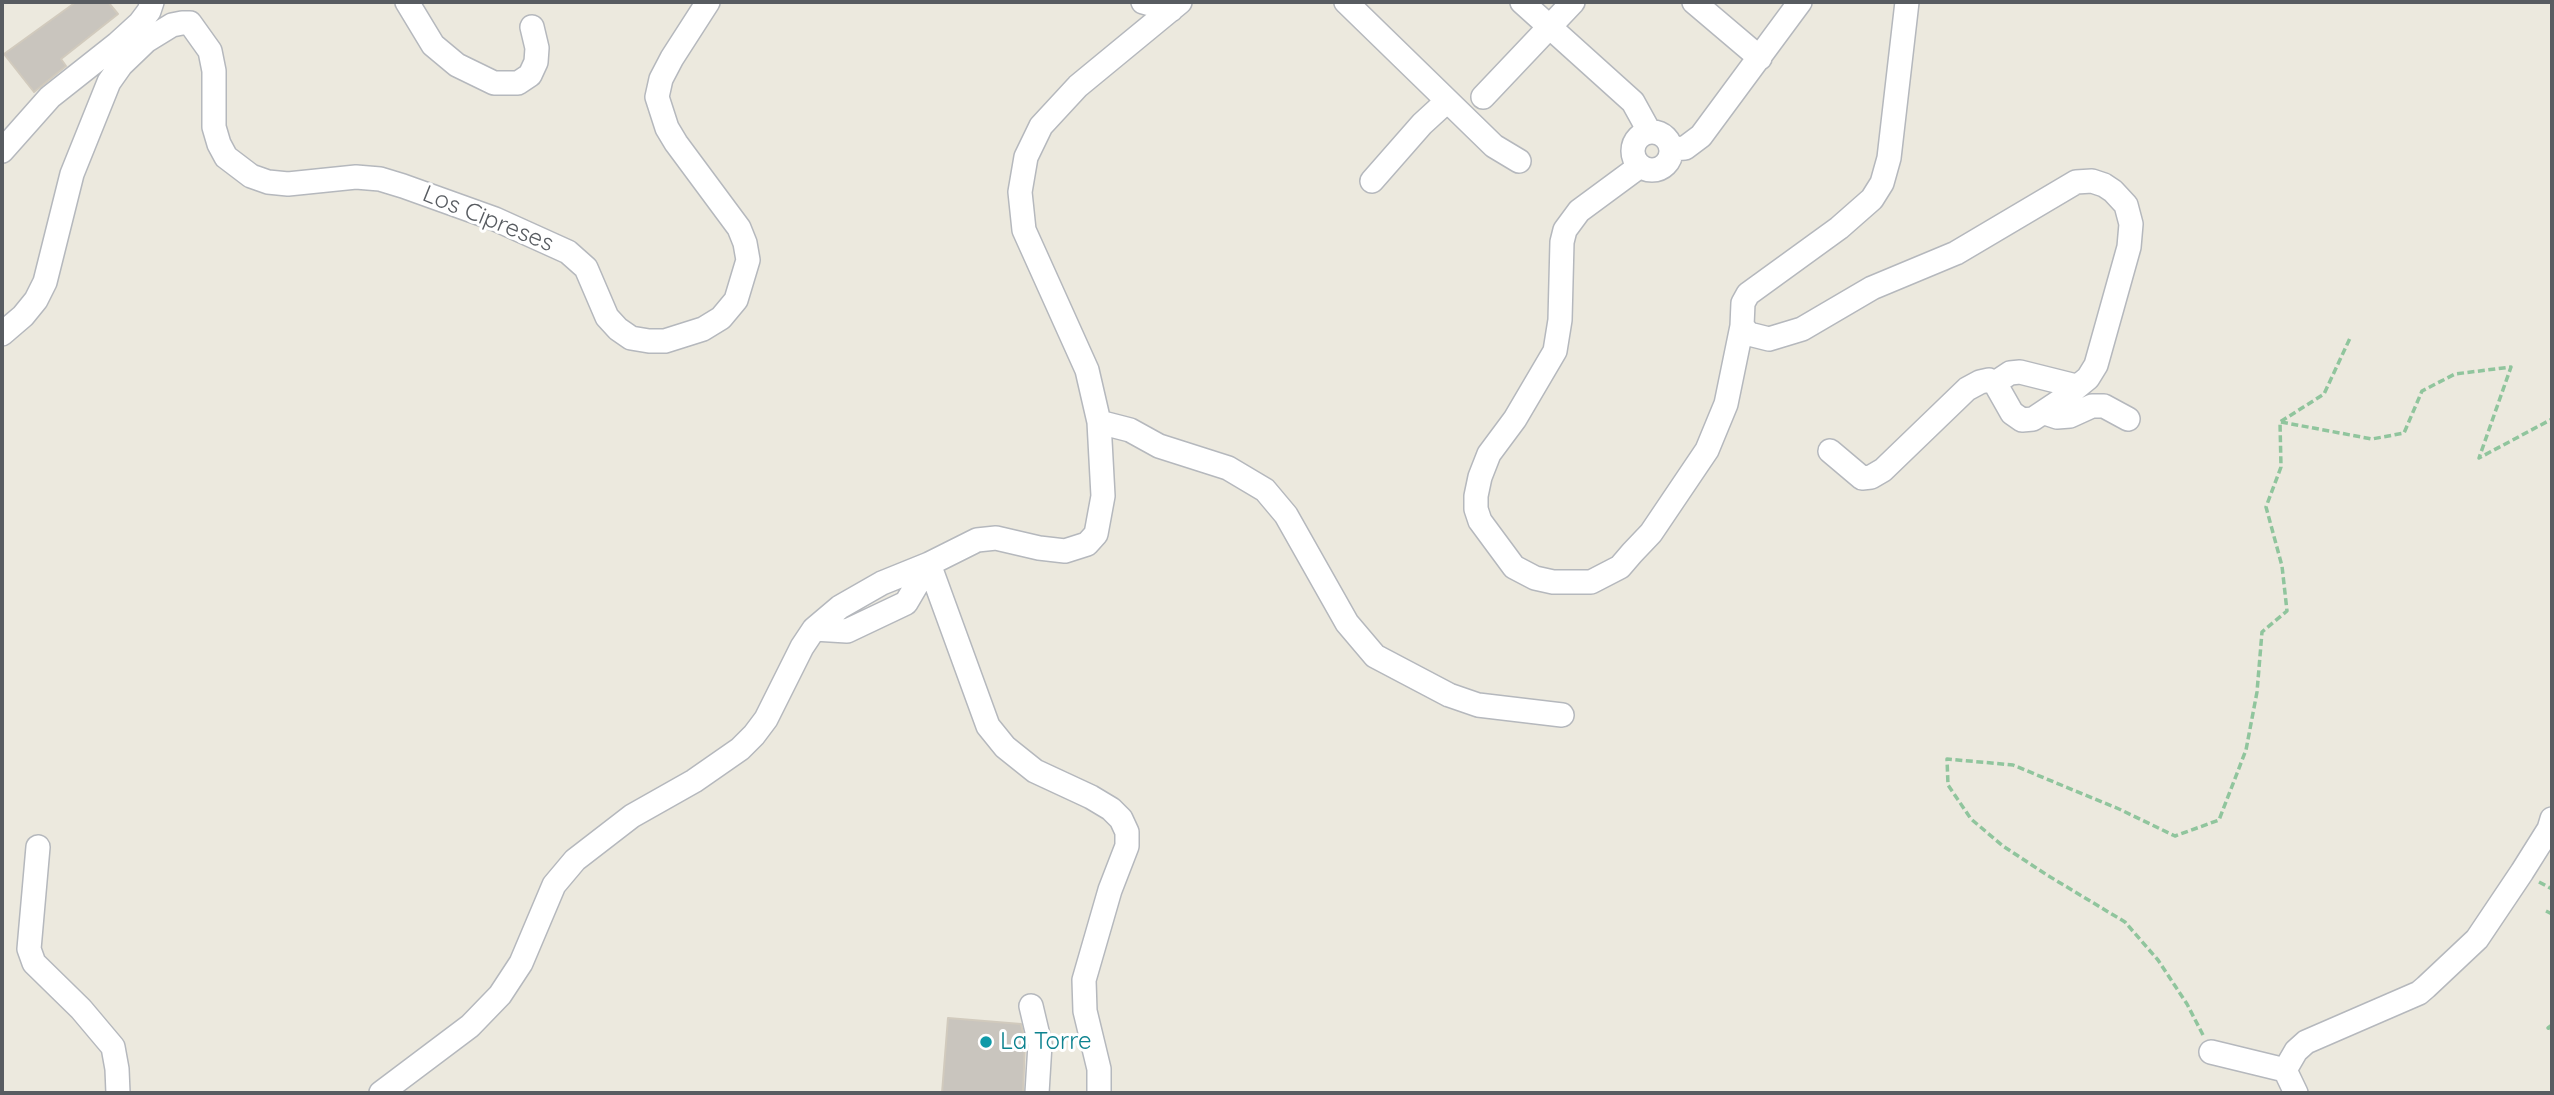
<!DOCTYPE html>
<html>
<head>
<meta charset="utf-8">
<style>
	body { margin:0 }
	#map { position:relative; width:2554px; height:1095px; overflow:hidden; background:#ece9de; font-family:Quicksand,sans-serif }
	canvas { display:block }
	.frame { position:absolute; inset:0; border:4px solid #585c61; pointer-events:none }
</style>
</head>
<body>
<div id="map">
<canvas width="2554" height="1095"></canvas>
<div class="frame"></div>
</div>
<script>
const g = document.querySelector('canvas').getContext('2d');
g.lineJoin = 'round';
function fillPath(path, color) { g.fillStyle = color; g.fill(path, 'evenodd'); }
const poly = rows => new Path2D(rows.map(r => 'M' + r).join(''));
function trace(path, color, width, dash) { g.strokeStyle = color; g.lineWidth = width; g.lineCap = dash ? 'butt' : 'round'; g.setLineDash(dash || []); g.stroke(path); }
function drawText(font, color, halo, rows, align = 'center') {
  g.font = font + ' Quicksand,sans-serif'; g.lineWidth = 6; g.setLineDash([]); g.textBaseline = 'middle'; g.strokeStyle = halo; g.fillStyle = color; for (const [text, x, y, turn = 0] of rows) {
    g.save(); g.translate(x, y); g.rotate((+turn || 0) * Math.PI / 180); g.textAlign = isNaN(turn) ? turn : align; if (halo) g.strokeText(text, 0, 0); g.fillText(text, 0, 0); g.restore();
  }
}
const building = poly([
	[76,2,108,2,118,14,61,59,66,66,34,92,4,54,76,2],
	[948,1018,1021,1024,1025,1042,1023,1093,942,1093,948,1018]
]);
fillPath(building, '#c9c5be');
trace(building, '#d1cabd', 2);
const minor = poly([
	[407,2,433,45,457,65,494,83,518,83,530,75,536,62,537,48,532,27],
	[1143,2,1171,10],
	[1346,2,1494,146,1519,161],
	[1522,2,1633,102,1649,131],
	[1694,2,1760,58],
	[1483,97,1573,2],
	'1633 151a19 19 0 1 1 38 0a19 19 0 1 1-38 0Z',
	[1671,149,1685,148,1701,136,1800,2],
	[2,151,50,97,117,44,140,23,149,11,152,2],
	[1640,166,1579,211,1565,230,1562,242,1560,320,1555,351,1515,419,1489,454,1480,477,1476,496,1476,509,1480,521,1514,567,1535,578,1553,582,1591,582,1620,567,1632,553,1651,533,1707,450,1726,404,1742,326,1743,303,1748,294,1839,228,1872,199,1882,183,1889,158,1907,2],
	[1372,181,1422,124,1446,102],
	[1742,326,1749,334,1769,339,1802,329,1872,288,1956,253,2076,182,2092,181,2104,185,2113,191,2126,205,2131,224,2129,247,2096,365,2088,378,2060,401,2033,419,2022,420,2012,413,1995,383,1989,380,1980,382,1967,389,1883,470,1871,477,1862,478,1830,451],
	[2,334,23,316,36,300,45,282,72,174,109,82,121,65,146,41,172,25,182,23,190,23,210,51,214,71,214,127,219,144,226,157,251,176,268,182,288,184,356,177,380,179,403,186,495,219,568,252,586,268,607,317,618,329,631,338,649,341,665,341,703,329,721,318,736,300,748,260,745,243,739,228,676,143,667,128,657,97,661,79,672,58,708,2],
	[1995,383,2010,373,2020,372,2076,386],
	[2045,413,2057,417,2070,416,2092,406,2104,406,2128,419],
	[1099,422,1130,430,1159,446,1228,468,1265,490,1286,515,1347,623,1375,656,1449,695,1478,705,1562,715],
	[929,564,988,726,1005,747,1035,771,1091,797,1111,809,1121,819,1127,832,1127,846,1110,890,1084,980,1085,1011,1099,1069,1099,1093],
	[814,629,847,631,906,603,929,564],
	[38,847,29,949,34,963,81,1009,113,1047,117,1069,118,1093],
	[1031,1006,1040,1044,1037,1093],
	[2211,1052,2285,1070],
	[2285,1070,2296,1051,2306,1042,2419,993,2426,987,2477,939,2522,872,2549,829,2552,819],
	[2285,1070,2296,1093],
	[381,1093,470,1026,500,995,521,963,554,885,575,860,632,816,694,781,740,749,754,735,766,719,802,647,814,629,840,607,882,583,929,564,977,540,996,538,1039,548,1065,551,1087,544,1096,534,1103,496,1099,422,1087,370,1024,230,1020,192,1026,157,1041,126,1078,86,1180,2]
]);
trace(minor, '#b5b8bd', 26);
trace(poly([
	[2281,422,2372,439,2404,433,2422,391,2455,374,2511,367,2479,458,2552,419],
	[2539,882,2552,889],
	[2546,911,2552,914],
	[2552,976,2552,978],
	[2552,1025,2548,1028,2552,1029],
	[2203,1035,2187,1004,2158,960,2125,922,2047,875,2003,846,1971,819,1948,785,1947,759,2013,765,2119,809,2175,836,2219,820,2246,750,2257,692,2262,632,2287,611,2282,566,2266,507,2281,467,2280,422,2324,394,2351,336]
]), '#90c59d', 3.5, [7, 3.5]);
trace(minor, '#fff', 23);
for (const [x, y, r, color] of [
	[986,1042,7,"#0f9aa8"]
]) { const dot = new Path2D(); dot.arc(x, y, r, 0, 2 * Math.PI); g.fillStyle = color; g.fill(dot); trace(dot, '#fff', 2.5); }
drawText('24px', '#585c61', '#fff', [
	["Los Cipreses",488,219,22]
]);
drawText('24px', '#0d838f', '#fff', [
	["La Torre",1000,1042]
], 'left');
</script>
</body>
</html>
